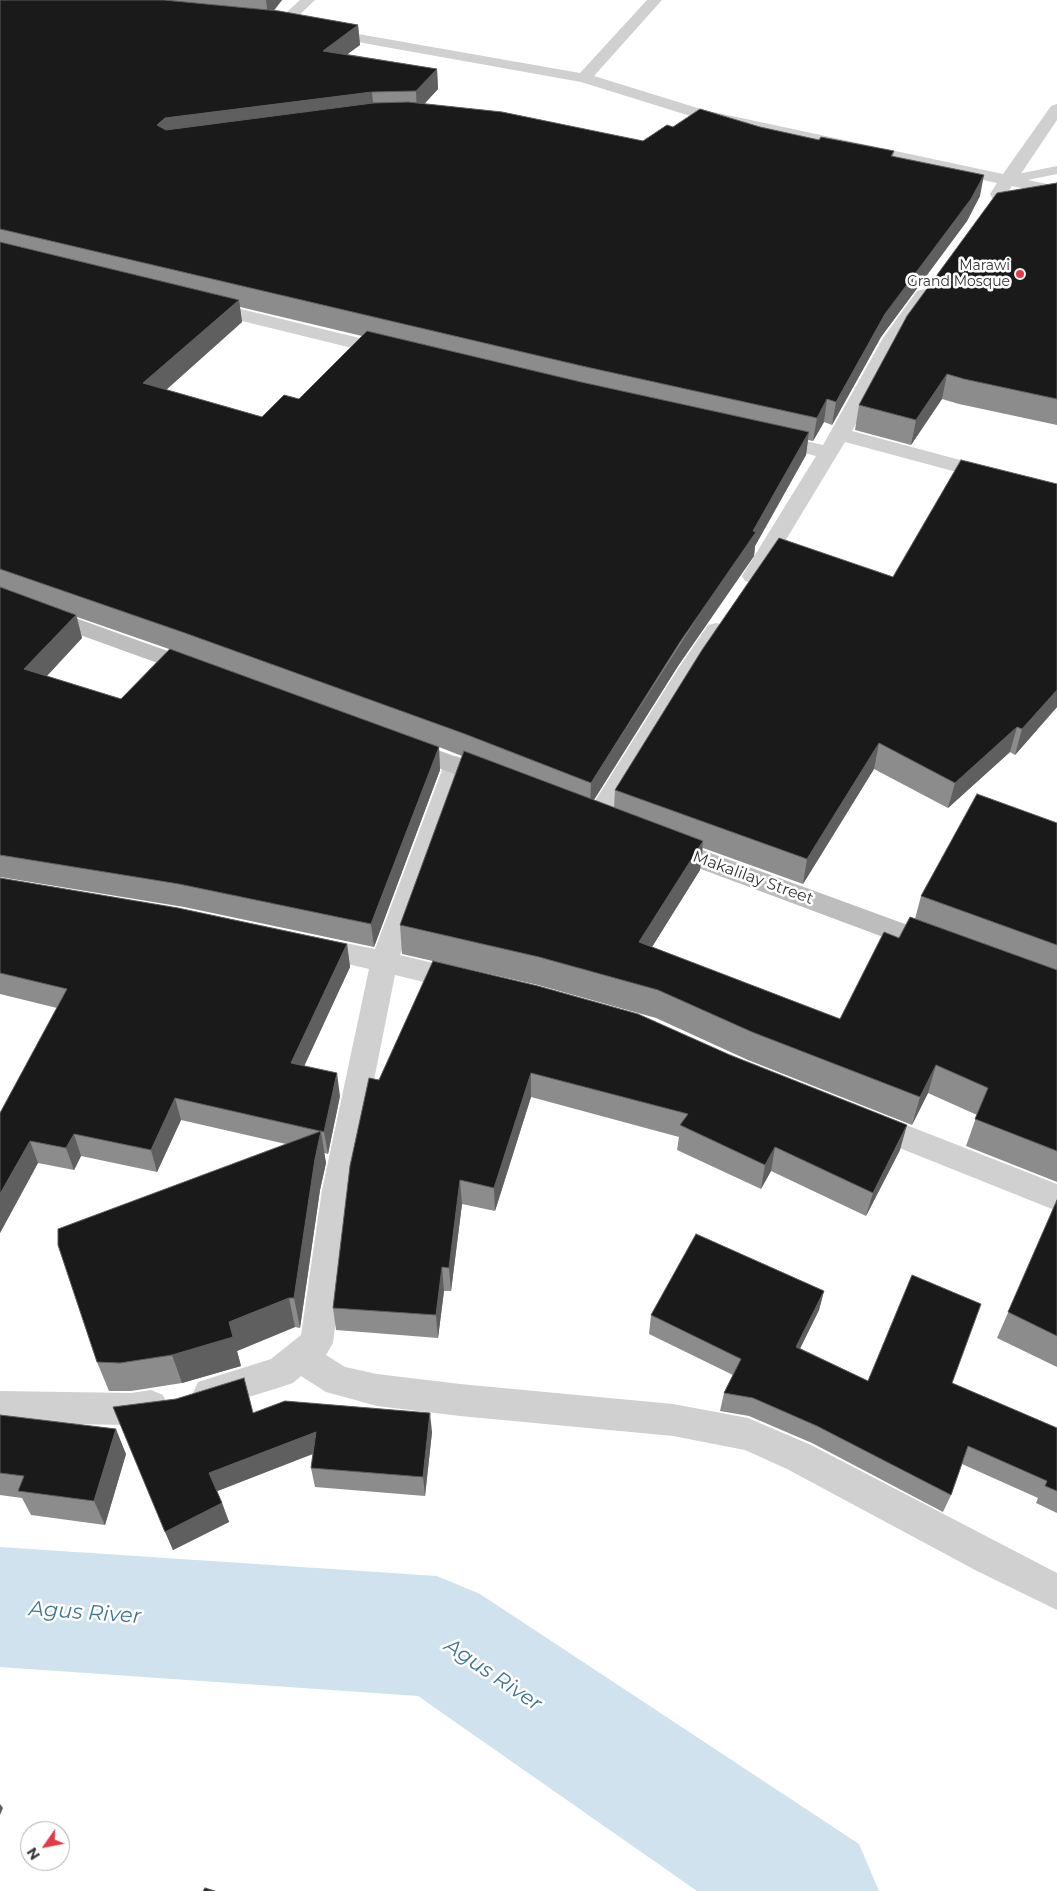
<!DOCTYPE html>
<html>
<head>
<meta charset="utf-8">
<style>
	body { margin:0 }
	#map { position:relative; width:1057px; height:1891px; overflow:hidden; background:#fff; font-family:Montserrat,sans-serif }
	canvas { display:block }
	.north { position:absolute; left:20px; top:1821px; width:50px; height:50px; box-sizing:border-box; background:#fff; border:1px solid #adadad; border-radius:50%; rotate:237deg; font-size:14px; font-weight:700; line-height:20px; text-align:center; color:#333 }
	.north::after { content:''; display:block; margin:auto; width:18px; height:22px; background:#e63946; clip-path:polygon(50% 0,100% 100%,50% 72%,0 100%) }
</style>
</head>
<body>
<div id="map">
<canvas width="1057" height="1891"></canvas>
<div class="north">N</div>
</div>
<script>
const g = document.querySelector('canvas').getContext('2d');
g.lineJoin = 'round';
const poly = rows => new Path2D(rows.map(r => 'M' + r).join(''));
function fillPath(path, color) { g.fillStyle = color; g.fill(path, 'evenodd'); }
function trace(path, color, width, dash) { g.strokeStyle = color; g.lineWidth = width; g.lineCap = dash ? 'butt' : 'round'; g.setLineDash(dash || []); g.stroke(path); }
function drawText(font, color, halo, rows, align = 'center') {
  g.font = font + ' Montserrat,sans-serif'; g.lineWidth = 5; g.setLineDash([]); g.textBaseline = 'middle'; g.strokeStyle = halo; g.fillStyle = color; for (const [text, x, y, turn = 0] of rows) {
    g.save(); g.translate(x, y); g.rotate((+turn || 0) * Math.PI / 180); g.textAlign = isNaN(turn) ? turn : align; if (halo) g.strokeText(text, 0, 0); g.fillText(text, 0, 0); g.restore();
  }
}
fillPath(poly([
	[0,1547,437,1576,480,1594,859,1844,879,1891,697,1891,418,1696,0,1667,0,1547]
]), '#cfe2ee');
fillPath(poly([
	[1057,166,1057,174,1008,184,1003,183,1001,180,1003,177,1057,166]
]), '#d0d0d0');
fillPath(poly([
	[300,0,315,0,286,28,276,28,274,25,276,22,300,0],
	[647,0,662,0,594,76,704,110,1003,174,1051,106,1057,104,1057,120,1018,178,1057,186,1057,196,1012,186,1004,198,998,199,992,198,990,194,997,183,700,119,581,82,324,36,319,35,317,32,319,29,324,28,580,73,647,0],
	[924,289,931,291,933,295,901,339,852,431,1057,486,1057,499,845,442,761,581,753,583,745,581,742,576,816,456,764,443,761,439,764,435,771,433,823,445,883,338,917,291,924,289],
	[204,300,400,348,403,352,400,356,393,358,197,310,195,306,197,302,204,300],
	[716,623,724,625,728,630,605,826,596,829,587,826,583,820,676,672,708,625,716,623],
	[456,756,465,759,468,765,400,955,475,973,479,981,475,989,465,992,395,975,352,1190,333,1343,326,1355,345,1367,377,1374,460,1384,673,1404,748,1418,811,1445,1057,1573,1057,1610,977,1571,787,1469,745,1450,673,1436,460,1416,377,1406,326,1392,301,1376,293,1383,281,1387,210,1409,198,1404,193,1393,198,1382,271,1359,301,1335,322,1190,369,969,301,953,297,946,301,939,311,936,375,949,444,765,447,759,456,756],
	[868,1110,1057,1184,1057,1211,857,1131,853,1122,857,1113,868,1110],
	[151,1390,163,1395,168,1406,163,1417,151,1422,131,1425,0,1423,0,1391,131,1393,151,1390]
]), '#d0d0d0');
fillPath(poly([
	[0,591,204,664,208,669,204,674,196,677,188,674,0,606,0,591],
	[405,738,503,774,507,780,503,786,494,789,396,752,393,746,396,740,405,738],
	[667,837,946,939,950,946,946,953,936,956,926,953,658,853,654,846,658,839,667,837]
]), '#bdbdbd');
fillPath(poly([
	[0,0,282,0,274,11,358,25,360,45,347,54,437,69,438,89,424,104,643,141,673,127,760,127,819,140,894,151,893,156,980,196,967,221,881,337,832,425,824,422,813,441,808,440,806,455,755,546,754,556,678,666,594,800,614,808,615,790,893,577,1057,484,1057,707,1015,755,1010,752,948,808,874,769,803,884,703,848,700,870,652,947,840,1019,899,938,915,919,921,896,1057,823,1057,1182,966,1146,977,1115,928,1093,912,1125,748,1060,656,1018,538,985,402,954,400,925,462,756,439,747,440,770,374,947,184,907,0,877],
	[240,307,362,336,299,399,262,417,166,390,242,322],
	[77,617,169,649,121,699,47,676,82,638],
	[1057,183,1057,425,959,404,942,399,911,445,855,430,859,405],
	[0,878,347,944,350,967,304,1066,340,1096,328,1154,324,1153,326,1163,320,1190,300,1328,295,1327,237,1351,241,1366,182,1383,131,1391,109,1391,97,1362,286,1144,181,1120,157,1172,81,1156,74,1170,38,1163,0,1233,57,1008,0,994],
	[433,961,900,1150,866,1216,771,1171,761,1189,677,1150,679,1137,531,1097,495,1211,462,1204,451,1291,444,1291,438,1338,336,1330,333,1308,379,1080],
	[1057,1200,1057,1367,997,1338],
	[824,1291,819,1310,800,1348,868,1381,952,1383,1057,1428,1057,1513,1036,1503,1038,1498,962,1464,951,1495,943,1512,812,1443,749,1416,720,1411,724,1393,733,1375,649,1334,651,1315],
	[113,1407,253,1413,432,1432,425,1496,315,1487,311,1468,313,1454,217,1491,222,1503,229,1522,173,1550],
	[0,1415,126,1454,105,1525,31,1515,22,1498,0,1495]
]), '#8c8c8c');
fillPath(poly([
	[266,0,282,0,268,17],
	[358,25,360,45,325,71,323,51],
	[437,69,438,89,417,112,416,91],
	[372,92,374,112,160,146,157,125,165,118],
	[984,175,980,196,967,221,881,337,832,425,836,402,885,314],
	[239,300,242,322,148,406,143,383],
	[947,374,942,399,911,445,916,420],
	[827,399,824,422,813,441,817,418],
	[809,432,806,455,755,546,754,556,678,666,590,806,591,783,753,531],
	[76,615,82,638,31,693,24,669],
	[1057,690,1057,707,1015,755,1022,729],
	[1017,727,1010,752,948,808,955,783],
	[879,743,874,769,803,884,807,859],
	[439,747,440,770,374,947,371,924],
	[703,841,700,870,637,971,639,942],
	[347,944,350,967,295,1086,291,1063],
	[936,1065,928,1093,912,1125,920,1097],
	[337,1073,340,1096,328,1154,324,1132],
	[531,1073,531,1097,495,1211,494,1188],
	[175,1098,181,1120,157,1172,151,1150],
	[907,1125,900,1150,866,1216,873,1193],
	[321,1131,326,1163,320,1190,300,1328,294,1298,315,1159],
	[74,1134,81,1156,74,1170,66,1148],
	[30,1141,38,1163,0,1233,0,1194],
	[775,1147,771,1171,761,1189,765,1165],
	[460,1180,462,1204,451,1291,449,1268],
	[442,1267,444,1291,438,1338,436,1315],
	[824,1291,819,1310,792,1365,796,1347],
	[289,1298,295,1327,237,1351,241,1366,182,1383,172,1355,229,1322],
	[430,1413,432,1432,425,1496,423,1477],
	[116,1429,126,1454,105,1525,94,1501],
	[316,1432,320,1451,215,1492,209,1473],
	[222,1503,229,1522,173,1550,165,1532],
	[0,1804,3,1808,0,1815]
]), '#5f5f5f');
const building = poly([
	[0,0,164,0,279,11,358,25,323,51,437,69,416,91,372,92,165,118,157,125,166,130,373,103,408,102,502,112,643,141,667,125,673,127,700,109,760,127,819,140,821,137,894,151,891,156,984,175,971,199,885,314,836,402,827,399,817,418,582,366,0,229,0,0],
	[1057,183,1057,399,964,379,947,374,916,420,859,405,907,316,997,193,1057,183],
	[0,242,239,300,143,383,262,417,284,395,299,399,367,331,581,382,809,432,753,531,756,532,680,642,591,783,465,734,185,633,0,569,0,242],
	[961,460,1057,484,1057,690,1022,729,1017,727,955,783,879,743,807,859,615,790,702,650,779,538,893,577,961,460],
	[0,587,76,615,24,669,121,699,170,649,439,747,371,924,179,884,0,855,0,587],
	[464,751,703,841,639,942,840,1019,884,932,899,938,910,917,1057,970,1057,1151,975,1119,988,1088,936,1065,920,1097,752,1032,658,990,539,957,400,925,464,751],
	[977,794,1057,823,1057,945,921,896,977,794],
	[0,878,178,908,347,944,291,1063,337,1073,324,1132,175,1098,151,1150,74,1134,66,1148,30,1141,0,1194,0,1113,67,989,0,973,0,878],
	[433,961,538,986,638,1014,730,1055,907,1125,873,1193,775,1147,765,1165,680,1125,688,1114,531,1073,494,1188,460,1180,449,1268,442,1267,436,1315,333,1308,350,1166,369,1078,379,1080,433,961],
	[321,1131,315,1159,294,1298,289,1298,229,1322,233,1337,172,1355,120,1363,97,1362,58,1245,58,1229,321,1131],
	[1057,1200,1057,1336,1008,1312,1057,1200],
	[696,1234,824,1291,796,1347,868,1381,912,1275,981,1304,952,1383,1057,1428,1057,1491,1045,1486,1047,1481,968,1446,951,1495,817,1426,753,1398,724,1393,741,1359,651,1315,696,1234],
	[244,1378,253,1413,285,1401,430,1413,423,1477,311,1468,316,1432,209,1473,222,1503,165,1532,113,1407,176,1399,244,1378],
	[0,1415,116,1429,94,1501,18,1491,24,1476,0,1473,0,1415],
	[205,1888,215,1891,203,1891,205,1888]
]);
fillPath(building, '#1a1a1a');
trace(building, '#5f5f5f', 1);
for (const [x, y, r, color] of [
	[1020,274,5,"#e63946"]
]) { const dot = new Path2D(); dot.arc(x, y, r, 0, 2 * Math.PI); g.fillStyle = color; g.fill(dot); trace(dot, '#fff', 2); }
drawText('14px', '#333', '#fff', [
	["Marawi",1010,266],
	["Grand Mosque",1010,282]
], 'right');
drawText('16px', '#333', '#fff', [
	["Makalilay Street",753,878,20]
]);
drawText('italic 21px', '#3f7597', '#fff', [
	["Agus River",85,1613,4],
	["Agus River",493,1675,34]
]);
</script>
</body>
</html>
